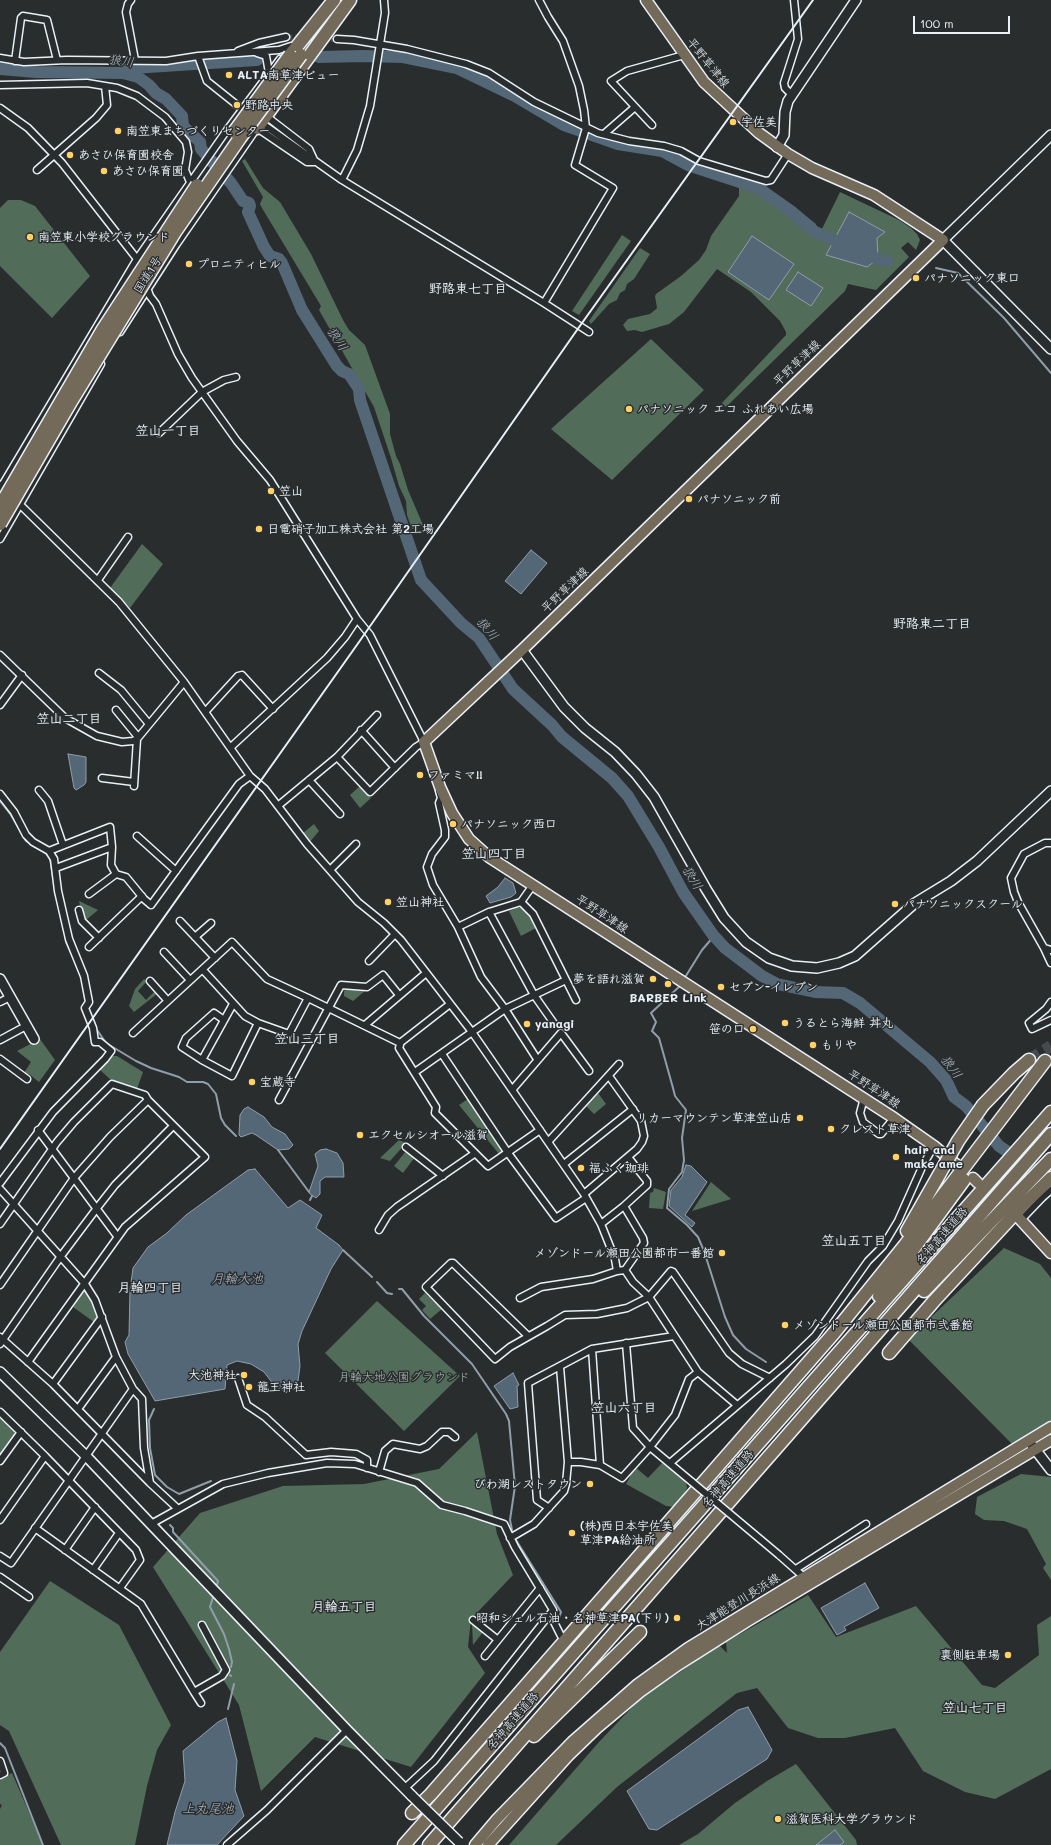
<!DOCTYPE html>
<html>
<head>
<meta charset="utf-8">
<style>
	body { margin:0 }
	#map { position:relative; width:1051px; height:1845px; overflow:hidden; background:#2a2d2e; font-family:Mali,sans-serif }
	canvas { display:block }
	.scale { position:absolute; left:913px; top:16px; width:97px; height:18px; box-sizing:border-box; border:2px solid #e8f1f8; border-top:0; padding-left:5px; font-size:12px; line-height:14px; white-space:nowrap; color:#e8f1f8; -webkit-text-stroke:3px #2a2d2e; paint-order:stroke }
</style>
</head>
<body>
<div id="map">
<canvas width="1051" height="1845"></canvas>
<div class="scale">100 m</div>
</div>
<script>
const c = document.querySelector('canvas').getContext('2d');
c.lineJoin = 'round';
function fillPath(path, color) { c.fillStyle = color; c.fill(path, 'evenodd'); }
const poly = rows => new Path2D(rows.map(r => 'M' + r).join(''));
function strokePath(path, color, width, dash) { c.strokeStyle = color; c.lineWidth = width; c.lineCap = dash ? 'butt' : 'round'; c.setLineDash(dash || []); c.stroke(path); }
function label(font, color, halo, rows, align = 'center') {
  c.font = font + ' Mali,"Klee One",sans-serif'; c.lineWidth = 3; c.setLineDash([]); c.textBaseline = 'middle'; c.strokeStyle = halo; c.fillStyle = color; for (const [text, x, y, turn = 0] of rows) {
    c.save(); c.translate(x, y); c.rotate((+turn || 0) * Math.PI / 180); c.textAlign = isNaN(turn) ? turn : align; if (halo) c.strokeText(text, 0, 0); c.fillText(text, 0, 0); c.restore();
  }
}
const green = poly([
	[245,159,263,188,280,202,311,254,343,320,349,330,365,345,390,414,390,434,396,456,400,464,408,490,423,525,412,529,407,515,406,501,399,486,391,458,374,407,319,310,321,306,262,208,260,204,263,197,242,161],
	[742,185,753,188,792,215,796,208,816,224,815,229,821,231,840,192,899,220,911,228,917,234,920,240,916,250,908,242,901,248,909,257,876,290,848,284,845,291,726,407,722,403,786,335,786,332,780,321,751,292,717,269,684,312,669,324,642,332,635,330,627,331,623,325,628,319,650,314,655,310,657,308,655,296,656,294,681,276,699,260,706,250,711,236,739,196,739,188],
	[849,212,884,232,877,238],
	[8,200,21,200,35,206,90,276,52,318,0,266,0,208],
	[622,235,631,241,579,315,572,311],
	[640,248,650,254,634,279,627,284,625,290,620,293,617,300,609,304,591,324,589,321],
	[651,339,704,390,612,480,551,429],
	[142,544,163,564,130,608,110,588],
	[360,786,371,798,360,808,350,795],
	[314,824,319,831,309,843,302,834],
	[79,901,98,910,86,920,83,919],
	[517,908,522,908,530,916,536,928,521,936,509,911],
	[144,979,147,981,138,991,146,1000,155,991,158,993,134,1012,129,1006,135,989],
	[347,989,364,989,366,990,353,1001,344,996,344,991],
	[40,1039,55,1060,39,1082,29,1074,26,1076,24,1073,31,1062,17,1051],
	[111,1056,117,1056,143,1072,137,1089,112,1081,99,1069],
	[598,1093,606,1104,594,1114,586,1106],
	[468,1099,502,1151,499,1154,459,1105],
	[399,1140,406,1143,390,1161,380,1158],
	[406,1151,415,1157,403,1173,394,1166],
	[711,1182,731,1199,692,1211],
	[654,1188,666,1192,663,1209,649,1208,650,1193,653,1192],
	[1004,1248,1040,1264,1051,1278,1051,1420,1012,1444,908,1339],
	[83,1291,86,1291,99,1317,94,1322,73,1307],
	[425,1293,442,1309,430,1319,422,1310,426,1306,419,1299],
	[377,1301,460,1376,404,1431,325,1353],
	[0,1417,14,1431,15,1435,0,1456],
	[477,1432,497,1534,513,1575,471,1619,468,1647,485,1673,411,1767,315,1737,261,1791,239,1705,153,1567,200,1513,283,1486,364,1484,439,1469],
	[664,1461,685,1480,685,1482,686,1483,687,1488,683,1496,675,1507,666,1506,626,1484,630,1477,629,1473,635,1467,648,1478],
	[1021,1474,1051,1477,1051,1580,1043,1568,1046,1564,1027,1529,1004,1521,984,1520,975,1514,977,1497],
	[50,1581,119,1625,171,1725,157,1750,147,1786,135,1845,61,1845,9,1731,0,1725,0,1652],
	[808,1595,836,1637,916,1606,982,1685,995,1688,1039,1655,1037,1625,1051,1616,1051,1769,995,1799,965,1792,923,1771,895,1728,845,1738,818,1738,788,1728,757,1688,737,1693,617,1787,556,1845,509,1845,599,1742,639,1700,719,1645,727,1653,726,1642],
	[472,1624,483,1632,473,1645],
	[796,1764,856,1840,857,1845,679,1845,698,1834,735,1803,767,1781],
	[12,1773,43,1845,0,1845,0,1809,2,1805,0,1804,0,1779]
]);
const water = poly([
	[849,212,885,232,877,238,878,259,867,267,826,255,849,212],
	[752,236,794,264,769,300,728,272,752,236],
	[798,272,823,288,811,306,786,290,798,272],
	[531,550,547,563,521,594,505,581,531,550],
	[68,754,86,757,86,782,84,785,76,790,74,788,68,754],
	[505,878,513,883,516,893,511,897,490,903,486,896,498,887,505,878],
	[248,1107,264,1117,272,1127,285,1134,293,1145,289,1149,278,1150,256,1135,252,1133,241,1137,239,1135,240,1115,244,1109,248,1107],
	[326,1149,337,1153,343,1163,344,1177,325,1177,320,1181,320,1194,316,1198,310,1194,309,1192,318,1166,315,1154,320,1150,326,1149],
	[686,1165,691,1166,707,1182,685,1215,695,1223,692,1227,669,1206,671,1190,682,1177,686,1165],
	[255,1169,288,1208,300,1200,322,1215,316,1228,339,1245,343,1250,331,1269,302,1331,298,1344,300,1366,298,1381,286,1393,274,1385,264,1372,251,1364,237,1361,227,1365,225,1389,155,1401,128,1354,125,1342,129,1335,130,1290,133,1268,148,1247,167,1233,186,1215,248,1170,255,1169],
	[513,1373,519,1385,517,1386,518,1407,510,1409,494,1386,513,1373],
	[865,1583,879,1608,844,1627,846,1630,837,1635,821,1608,865,1583],
	[748,1707,772,1750,767,1759,657,1830,649,1829,627,1791,738,1710,748,1707],
	[226,1718,237,1761,235,1790,244,1816,217,1845,167,1845,175,1812,185,1781,183,1751,218,1722,226,1718],
	[835,1830,844,1842,840,1845,816,1845,835,1830]
]);
const stream = poly([
	[936,268,958,273,1004,318,1051,373],
	[0,801,11,815,26,841,45,852,50,858,56,896],
	[65,933,66,942,73,957],
	[684,979,702,950,714,936],
	[681,985,651,1013,656,1022,652,1031,659,1038,673,1088,675,1096,686,1110,682,1138,684,1160,682,1172,669,1189,667,1208,687,1225,698,1237,704,1251,725,1317,733,1335,746,1349,766,1362],
	[83,987,85,998],
	[95,1027,106,1043,136,1061,151,1068,179,1077,187,1082,203,1082,208,1084,216,1094,221,1118,225,1125,236,1136],
	[278,1150,309,1192],
	[310,1200,312,1196],
	[343,1250,372,1277],
	[377,1282,387,1293,392,1294],
	[399,1289,402,1289,424,1316,472,1364,506,1414,509,1421,515,1486,510,1520,512,1530],
	[154,1409,149,1420,150,1448,155,1475,167,1487,179,1494,211,1481],
	[170,1525,173,1528,173,1532,218,1581,217,1585],
	[516,1540,561,1612,558,1621],
	[213,1597,210,1607,224,1634,229,1649,232,1662,231,1667],
	[230,1675,231,1676],
	[228,1709,234,1684],
	[0,1743,5,1748,43,1845]
]);
const river = poly([
	[319,57,362,56,403,57,457,68,515,96,564,125,618,144,662,151,688,165,758,188,792,212,815,232,878,259,887,261],
	[0,69,36,72,123,73,138,77,149,85,156,93,166,99,182,116,183,126,200,142,201,149,231,183,243,201,249,203,250,206,248,212,264,247,270,256,279,259,282,263,302,310,337,366,342,371,349,374,359,389,360,400,421,580,461,623,479,638,513,689,552,725,562,737,612,778,628,796,659,847,683,892,713,935,725,948,762,976,777,984,815,992,843,993,860,1003,930,1062,946,1080,954,1097,966,1106,999,1146,1047,1178],
	[123,73,132,68,257,60]
]);
const streetTunnel = poly([
	[286,37,337,39]
]);
const highwayTunnel = poly([
	[1029,1060,1051,1046]
]);
const street = poly([
	[131,0,128,4,126,12,135,60],
	[539,0,548,17,563,41,579,86,584,110,586,128,575,165,613,188,544,303],
	[337,39,354,40,407,49,466,64,489,73,534,102,598,133,629,141,664,146,681,151,699,161,766,181,771,180,788,154],
	[238,51,259,43,286,37],
	[257,53,266,56,269,73],
	[198,56,207,81,237,105],
	[0,58,24,62,67,60,166,61,198,56,279,50,291,46],
	[15,61,21,18,23,16,47,20,57,60],
	[0,85,87,83,117,88,137,96,165,117,186,142,188,152,185,170,190,182],
	[791,94,785,88,784,83,798,39,794,0],
	[0,108,28,128,62,163,137,259,141,270],
	[652,125,611,81,627,71,684,55],
	[267,127,342,180,544,303,589,332],
	[604,134,635,107],
	[37,170,96,118,107,105,105,86],
	[342,180,357,150,370,106,385,13,384,0],
	[145,282,150,296,156,304,178,354,192,378,237,441,270,480,357,619,370,635,424,742,416,747,370,792,337,757],
	[120,332,176,245,257,128,307,162,315,162,309,149,266,116],
	[159,433,202,392,224,380,236,377],
	[0,485,119,602,184,682,250,776,265,789,307,844,358,902,384,923,401,940,472,1032,584,1194,601,1224,615,1259,617,1271,625,1270,644,1243,643,1238,624,1206,647,1185,647,1181,628,1157],
	[0,489,137,259,227,130,280,59],
	[0,539,101,364],
	[98,580,128,537],
	[0,655,65,718,97,736,122,742,133,741,137,739,184,682],
	[99,673,121,690,149,724],
	[0,705,22,675],
	[116,710,138,737],
	[206,711,238,676,242,675,273,709],
	[361,730,395,768],
	[231,747,327,658,345,637,357,619],
	[102,778,134,782],
	[309,780,340,814],
	[134,786,137,739],
	[39,790,48,801,63,845],
	[439,791,441,798,439,803,445,830,445,837,432,854,427,867,433,885,458,927],
	[0,794,14,812,26,835,33,842,49,851,54,859,58,891,69,939,84,976,89,1002,85,1008,93,1028,95,1042,100,1042,111,1051,105,1059,53,1112,0,1183],
	[279,805,337,757,377,715],
	[137,836,176,871],
	[1051,843,1045,843,1024,854,1011,878,1014,892,1018,902,1044,948,1051,950],
	[49,851,110,827,112,847,111,865,116,874,126,877,144,899,151,905,239,784,250,776],
	[56,868,112,847],
	[330,870,356,844],
	[533,885,521,902,489,912,458,927,481,977,505,1009,537,1059],
	[89,894,116,874],
	[79,910,82,921,99,938],
	[489,912,534,995,553,1022],
	[180,921,215,958],
	[195,937,211,923],
	[89,947,142,896],
	[1044,948,1051,963],
	[164,952,190,980],
	[369,961,395,934],
	[203,970,245,1016,258,1023,289,1034,308,998,400,1043],
	[566,980,576,1000],
	[150,981,168,1001],
	[0,1002,10,997],
	[1051,1002,1046,1009,1029,1023,1032,1029,1051,1020],
	[450,1004,400,1043,400,1045,399,1048,436,1107,435,1113,488,1166,540,1130],
	[224,1020,214,1013,186,1038,182,1047,202,1060,233,1004],
	[365,1025,426,973],
	[133,1033,232,942,267,979,308,998],
	[0,1040,26,1026],
	[442,1054,508,1153,556,1218,586,1198],
	[0,1059,27,1079],
	[202,1060,232,1076,258,1023],
	[415,1072,505,1009,566,980,533,914,521,902],
	[512,1090,561,1033,589,1071],
	[864,1098,860,1113,863,1122,879,1134,881,1134,894,1118],
	[279,1100,341,985,367,987,383,975,399,995],
	[38,1130,117,1236],
	[548,1142,619,1064],
	[406,1147,443,1176],
	[564,1164,633,1109],
	[0,1189,85,1284,95,1300,116,1357,133,1389,142,1399,144,1448,150,1483],
	[584,1194,637,1149,642,1142,644,1136,641,1121,609,1076],
	[1021,1220,1043,1197,1051,1190],
	[0,1224,57,1142,74,1122,112,1084,145,1095,148,1100,205,1157,125,1227,28,1362],
	[601,1224,624,1206],
	[379,1230,388,1215,397,1207,474,1154],
	[625,1270,633,1282,649,1297,698,1372,737,1405],
	[0,1285,74,1178,110,1137,148,1100],
	[520,1298,541,1287,593,1279,617,1271],
	[528,1336,453,1263,451,1263,426,1287,495,1359,510,1347,547,1326,565,1315,597,1314,627,1308,649,1297,671,1271,673,1272,729,1353,742,1364,770,1378],
	[0,1337,53,1384,150,1483,177,1508],
	[626,1343,633,1428,650,1447,692,1482],
	[0,1344,61,1256,97,1208,115,1185,173,1126],
	[592,1349,600,1465],
	[560,1367,568,1462],
	[238,1378,247,1405,265,1417,306,1455,331,1452,356,1454,367,1460,367,1468],
	[53,1384,102,1317],
	[78,1409,116,1357],
	[0,1412,45,1456,136,1550,140,1560,120,1588],
	[0,1461,21,1432],
	[670,1463,786,1364,815,1336,868,1261,883,1246,898,1221,923,1165,934,1146],
	[379,1472,385,1451,393,1444,420,1449,427,1446,442,1432,449,1432,455,1437],
	[549,1508,537,1500,528,1383,592,1349,674,1336],
	[0,1520,45,1456],
	[151,1524,223,1484,268,1473,327,1463,355,1464,417,1483,442,1505,465,1511,504,1524,515,1547,553,1610,434,1761,405,1788],
	[35,1528,141,1604,194,1692,222,1676,226,1670,202,1625],
	[510,1538,534,1524,564,1491,566,1484,568,1462,581,1462,600,1465,622,1478,650,1447,675,1415,689,1379,698,1372],
	[65,1550,95,1507],
	[779,1555,806,1579],
	[0,1556,11,1563,133,1389],
	[796,1569,866,1524],
	[93,1570,119,1533],
	[0,1577,29,1597],
	[550,1614,561,1636],
	[473,1620,498,1640],
	[485,1656,540,1588],
	[194,1692,201,1703],
	[0,1761,4,1773,0,1775],
	[227,1845,267,1810,347,1730]
]);
const secondary = poly([
	[1051,135,943,240,1051,349],
	[777,147,784,135,785,112,788,101,856,0],
	[522,650,564,707,585,728,615,752,636,774,654,797,706,889,724,918,746,942,769,958,792,966,817,968,839,963,855,956,915,903,951,881,977,861,1051,791],
	[0,979,34,1039],
	[0,1372,86,1456,347,1730,412,1796],
	[1031,1444,1051,1470]
]);
const primary = poly([
	[646,0,704,82,759,133,788,154,812,168,874,195,943,240,522,650,424,742,440,787,452,813,469,839,489,857,894,1118,934,1146,958,1166],
	[973,1178,978,1183],
	[1018,1217,1051,1253],
	[475,1845,497,1819,572,1742,638,1684,688,1648,1051,1427],
	[488,1845,569,1755,597,1728,640,1692,678,1665,746,1622,1051,1440]
]);
const highway = poly([
	[290,55,334,0],
	[257,128,350,0],
	[983,1105,1014,1073,1029,1060],
	[907,1231,944,1166],
	[924,1291,1051,1159],
	[879,1296,964,1180],
	[889,1353,934,1301,1022,1206,1051,1178],
	[534,1736,640,1632],
	[412,1813,431,1794,834,1333,905,1245,1045,1061],
	[404,1845,1051,1112],
	[429,1845,1051,1134]
]);
const rail = poly([
	[0,1149,359,642,577,330,813,0]
]);
const streetBridge = poly([
	[692,1482,779,1555]
]);
const secondaryBridge = poly([
	[412,1796,459,1842]
]);
const highwayBridge = poly([
	[234,132,290,55],
	[0,506,103,329,197,185],
	[0,524,72,400,175,232,240,138,301,55],
	[944,1166,958,1141,983,1105]
]);
const markers = [
	[229,75,4,"#ffd166"],
	[237,105,4,"#ffd166"],
	[733,122,4,"#ffd166"],
	[118,131,4,"#ffd166"],
	[70,155,4,"#ffd166"],
	[104,171,4,"#ffd166"],
	[30,237,4,"#ffd166"],
	[189,264,4,"#ffd166"],
	[916,278,4,"#ffd166"],
	[629,409,4,"#ffd166"],
	[271,491,4,"#ffd166"],
	[689,499,4,"#ffd166"],
	[259,529,4,"#ffd166"],
	[420,775,4,"#ffd166"],
	[453,824,4,"#ffd166"],
	[388,902,4,"#ffd166"],
	[895,904,4,"#ffd166"],
	[653,979,4,"#ffd166"],
	[668,984,4,"#ffd166"],
	[721,987,4,"#ffd166"],
	[785,1023,4,"#ffd166"],
	[527,1024,4,"#ffd166"],
	[753,1029,4,"#ffd166"],
	[813,1045,4,"#ffd166"],
	[252,1082,4,"#ffd166"],
	[800,1118,4,"#ffd166"],
	[831,1129,4,"#ffd166"],
	[360,1135,4,"#ffd166"],
	[896,1157,4,"#ffd166"],
	[581,1168,4,"#ffd166"],
	[722,1253,4,"#ffd166"],
	[785,1325,4,"#ffd166"],
	[244,1375,4,"#ffd166"],
	[249,1387,4,"#ffd166"],
	[590,1484,4,"#ffd166"],
	[572,1533,4,"#ffd166"],
	[677,1618,4,"#ffd166"],
	[1008,1655,4,"#ffd166"],
	[778,1819,4,"#ffd166"]
];
const streetNames = [
	["平野草津線",708,63,51],
	["国道1号",148,275,-58],
	["平野草津線",797,363,-44],
	["平野草津線",565,590,-44],
	["平野草津線",602,914,33],
	["平野草津線",874,1089,33],
	["名神高速道路",942,1236,-49],
	["名神高速道路",728,1479,-49],
	["大津能登川長浜線",738,1602,-32],
	["名神高速道路",513,1721,-49]
];
const poiNames = [
	["ALTA南草津ビュー",237,75],
	["野路中央",245,105],
	["宇佐美",741,122],
	["南笠東まちづくりセンター",126,131],
	["あさひ保育園校舎",78,155],
	["あさひ保育園",112,171],
	["南笠東小学校グラウンド",38,237],
	["プロニティヒル",197,264],
	["パナソニック東口",924,278],
	["パナソニック エコ ふれあい広場",637,409],
	["笠山",279,491],
	["パナソニック前",697,499],
	["日電硝子加工株式会社 第2工場",267,529],
	["ファミマ!!",428,775],
	["パナソニック西口",461,824],
	["笠山神社",396,902],
	["パナソニックスクール",903,904],
	["夢を語れ滋賀",645,979,"right"],
	["セブン-イレブン",729,987],
	["BARBER Link",668,998,"center"],
	["うるとら海鮮 丼丸",793,1023],
	["yanagi",535,1024],
	["笹の口",745,1029,"right"],
	["もりや",821,1045],
	["宝蔵寺",260,1082],
	["リカーマウンテン草津笠山店",792,1118,"right"],
	["クレスト草津",839,1129],
	["エクセルシオール滋賀",368,1135],
	["hair and",904,1150],
	["make ame",904,1164],
	["福ふく珈琲",589,1168],
	["メゾンドール瀬田公園都市一番館",714,1253,"right"],
	["メゾンドール瀬田公園都市弐番館",793,1325],
	["大池神社",236,1375,"right"],
	["龍王神社",257,1387],
	["びわ湖レストタウン",582,1484,"right"],
	["(株)西日本宇佐美",580,1526],
	["草津PA給油所",580,1540],
	["昭和シェル石油・名神草津PA(下り)",669,1618,"right"],
	["裏側駐車場",1000,1655,"right"],
	["滋賀医科大学グラウンド",786,1819]
];
const parkNames = [
	["月輪大地公園グラウンド",404,1377]
];
const waterNames = [
	["狼川",121,61,8],
	["狼川",337,339,57],
	["狼川",487,629,50],
	["狼川",692,878,58],
	["狼川",951,1067,53],
	["月輪大池",237,1279],
	["上丸尾池",208,1809]
];
const neighbourhoodNames = [
	["野路東七丁目",468,289],
	["笠山一丁目",168,431],
	["野路東二丁目",932,624],
	["笠山二丁目",69,719],
	["笠山四丁目",494,854],
	["笠山三丁目",307,1039],
	["笠山五丁目",854,1241],
	["月輪四丁目",150,1288],
	["笠山六丁目",624,1408],
	["月輪五丁目",344,1607],
	["笠山七丁目",975,1708]
];
fillPath(green, '#526c5a');
fillPath(water, '#536776');
strokePath(water, '#8f9eaa', 1);
strokePath(stream, '#8f9eaa', 2);
strokePath(river, '#536776', 12);
strokePath(streetTunnel, '#464a4c', 6, [6, 3]);
strokePath(highwayTunnel, '#464a4c', 12, [12, 6]);
strokePath(street, '#e8f1f8', 9);
strokePath(secondary, '#e8f1f8', 12);
strokePath(primary, '#e8f1f8', 13);
strokePath(highway, '#e8f1f8', 15);
strokePath(street, '#2a2d2e', 6);
strokePath(secondary, '#2a2d2e', 9);
strokePath(primary, '#746a5a', 10);
strokePath(highway, '#746a5a', 12);
strokePath(rail, '#e8f1f8', 2);
strokePath(streetBridge, '#e8f1f8', 9, []);
strokePath(secondaryBridge, '#e8f1f8', 12, []);
strokePath(highwayBridge, '#e8f1f8', 15, []);
strokePath(streetBridge, '#2a2d2e', 6);
strokePath(secondaryBridge, '#2a2d2e', 9);
strokePath(highwayBridge, '#746a5a', 12);
for (const [x, y, r, color] of markers) { const dot = new Path2D(); dot.arc(x, y, r, 0, 2 * Math.PI); c.fillStyle = color; c.fill(dot); strokePath(dot, '#2a2d2e', 1.5); }
label('12px', '#e8f1f8', '#2a2d2e', streetNames);
label('bold 12px', '#e8f1f8', '#2a2d2e', poiNames, 'left');
label('12px', '#acbcb9', '#2a2d2e', parkNames);
label('italic 13px', '#acbac4', '#2a2d2e', waterNames);
label('bold 13px', '#e8f1f8', '#2a2d2e', neighbourhoodNames);
</script>
</body>
</html>
